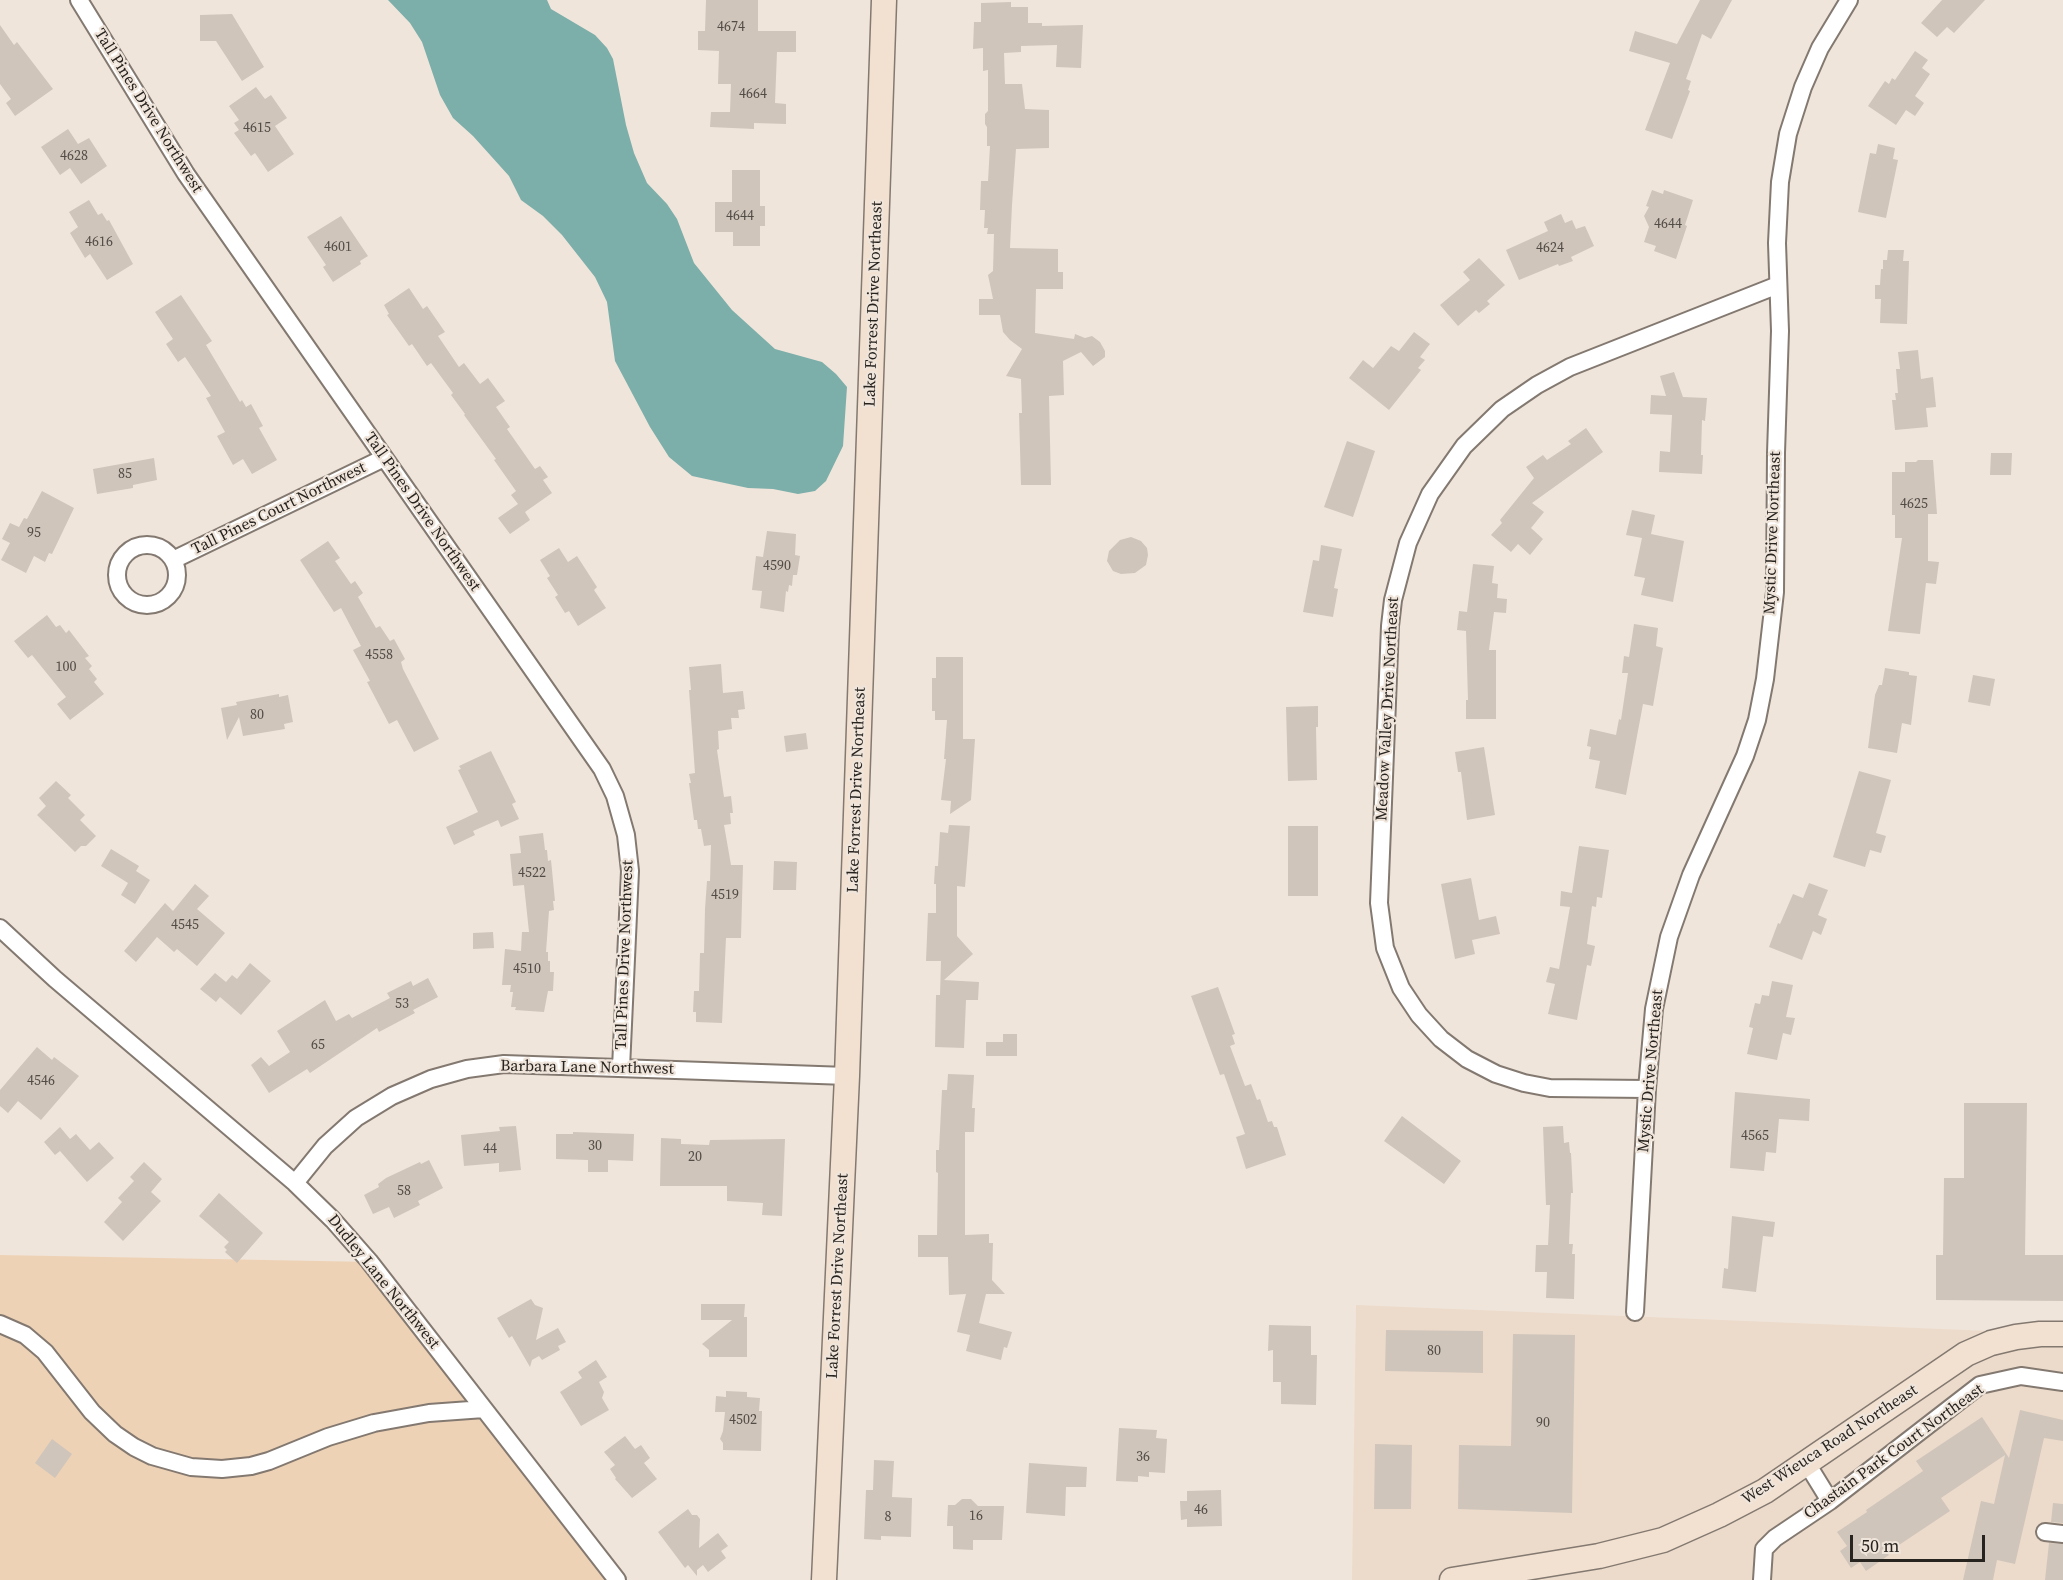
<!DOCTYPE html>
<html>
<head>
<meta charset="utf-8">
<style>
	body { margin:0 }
	#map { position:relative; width:2063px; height:1580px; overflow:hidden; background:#f0e5db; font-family:"Source Serif 4",serif }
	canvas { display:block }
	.scale { position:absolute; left:1850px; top:1535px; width:135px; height:27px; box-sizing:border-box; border:3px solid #27231f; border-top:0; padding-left:8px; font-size:18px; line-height:21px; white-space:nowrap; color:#27231f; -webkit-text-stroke:4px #f0e5db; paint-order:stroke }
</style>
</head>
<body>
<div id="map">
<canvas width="2063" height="1580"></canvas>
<div class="scale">50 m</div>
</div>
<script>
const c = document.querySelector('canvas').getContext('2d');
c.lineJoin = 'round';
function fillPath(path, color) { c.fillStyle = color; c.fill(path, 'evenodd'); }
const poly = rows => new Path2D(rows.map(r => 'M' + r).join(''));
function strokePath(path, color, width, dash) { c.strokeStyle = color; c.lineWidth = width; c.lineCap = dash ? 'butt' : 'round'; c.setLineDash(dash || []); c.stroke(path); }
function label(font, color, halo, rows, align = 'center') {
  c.font = font + ' "Source Serif 4",serif'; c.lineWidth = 4.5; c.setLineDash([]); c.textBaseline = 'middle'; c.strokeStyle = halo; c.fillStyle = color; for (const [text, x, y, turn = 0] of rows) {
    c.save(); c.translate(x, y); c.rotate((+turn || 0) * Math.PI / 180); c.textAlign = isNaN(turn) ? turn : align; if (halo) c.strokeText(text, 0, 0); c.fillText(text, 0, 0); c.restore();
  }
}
const built = poly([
	[1356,1305,2063,1334,2063,1580,1352,1580]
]);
const green = poly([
	[0,1255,372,1262,610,1580,0,1580]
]);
const water = poly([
	[388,0,547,0,551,9,595,35,607,48,613,59,626,125,634,153,647,183,667,204,677,219,694,263,732,310,775,349,822,362,836,374,847,387,843,446,826,481,815,491,798,494,773,489,748,488,692,476,669,457,650,427,615,361,607,302,595,277,562,235,543,216,521,200,509,176,473,136,453,118,440,95,422,42,410,23]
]);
const building = poly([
	[706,0,758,0,758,31,796,31,796,52,777,52,775,103,786,104,786,124,754,123,754,129,710,127,711,112,730,112,731,84,718,84,719,51,698,50,698,31,705,31],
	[1700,0,1732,0,1711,39,1702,34,1686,79,1691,81,1688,90,1690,91,1672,139,1645,130,1670,63,1629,51,1635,31,1677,44],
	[1942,0,1985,0,1954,33,1947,27,1937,37,1921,23],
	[1011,2,1011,7,1028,7,1028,23,1042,23,1042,26,1083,25,1081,68,1056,67,1057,45,1021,46,1021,52,1004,53,1005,84,1022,84,1025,109,1049,110,1049,148,1016,149,1012,205,1010,248,1058,249,1058,272,1063,272,1063,289,1036,289,1035,333,1074,339,1075,334,1085,338,1092,336,1100,342,1105,351,1105,357,1093,366,1081,352,1063,361,1064,395,1049,396,1051,485,1021,485,1019,413,1022,413,1021,379,1006,376,1022,349,1010,340,1003,332,1000,315,979,315,979,299,993,299,988,275,993,271,994,234,987,234,988,228,984,228,985,210,980,210,981,181,988,181,990,146,987,146,987,127,985,124,985,114,988,111,988,70,983,71,983,48,973,49,974,22,981,22,981,3],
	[232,14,264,67,242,81,216,41,200,41,200,15],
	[0,25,14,45,17,42,53,89,15,116,6,103,11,99,0,84],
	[1915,51,1928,60,1922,68,1930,74,1915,96,1924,103,1915,116,1906,110,1896,125,1868,106,1885,81,1889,84,1892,78,1895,80],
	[256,87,265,99,271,95,287,118,275,126,294,154,268,172,255,153,251,156,234,133,239,130,234,123,239,120,229,106],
	[68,129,78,144,89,138,107,166,81,184,70,168,60,175,41,147],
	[1878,144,1895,148,1893,159,1898,160,1886,218,1858,212,1870,153,1876,154],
	[732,170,760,170,760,206,765,206,765,226,760,226,760,246,733,246,733,232,715,232,715,202,732,202],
	[1652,190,1663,194,1664,190,1693,200,1685,225,1687,226,1676,259,1654,251,1656,246,1644,242,1649,227,1644,216,1649,207,1646,206],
	[89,200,98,215,102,213,107,221,109,220,133,264,107,280,90,254,85,258,70,233,78,227,69,212],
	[1561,214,1565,223,1572,220,1576,229,1585,226,1594,246,1571,257,1573,261,1559,266,1558,264,1519,280,1506,250,1548,231,1544,222],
	[341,216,368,256,360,261,361,264,333,282,323,267,326,265,307,237],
	[1888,250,1904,250,1903,261,1909,261,1907,324,1880,323,1881,299,1875,299,1875,285,1880,285,1881,269,1883,269,1883,260,1887,260],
	[1479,258,1505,285,1487,301,1490,304,1479,313,1476,310,1458,326,1440,305,1470,280,1463,272],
	[409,288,423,309,427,306,445,332,438,336,459,367,464,363,480,384,488,378,505,401,496,407,510,427,507,429,535,469,540,466,548,477,543,480,552,493,525,512,530,520,510,534,498,518,518,504,511,495,516,491,494,460,496,459,464,415,465,414,451,395,453,393,431,363,427,366,412,344,409,346,387,315,389,314,384,305],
	[181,295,212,341,206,345,240,402,242,400,246,407,251,404,263,426,259,428,277,460,252,474,243,459,233,465,217,436,225,432,206,398,211,396,185,357,178,362,166,344,173,339,155,312],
	[1414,332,1430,344,1420,357,1425,360,1418,368,1421,370,1389,410,1349,378,1363,360,1373,368,1391,346,1399,351],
	[1918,350,1921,379,1933,377,1936,407,1926,408,1928,427,1895,430,1892,400,1896,400,1895,393,1898,393,1896,369,1900,369,1898,352],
	[1674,372,1683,397,1707,398,1705,421,1702,420,1701,455,1703,455,1702,474,1659,472,1660,451,1670,452,1672,415,1650,414,1651,395,1666,396,1660,376],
	[1586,428,1603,452,1532,503,1544,512,1531,528,1543,539,1530,555,1518,544,1511,552,1491,535,1502,523,1500,520,1534,478,1526,467,1543,455,1547,460,1571,444,1568,441],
	[1347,441,1375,451,1353,517,1324,507],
	[1991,453,2012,453,2011,475,1990,475],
	[154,458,157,480,133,485,133,488,97,494,93,469],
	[1918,460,1933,460,1937,514,1928,514,1928,561,1939,562,1936,584,1926,583,1920,634,1888,631,1902,538,1895,538,1895,515,1892,515,1892,472,1905,472,1905,462,1916,462],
	[42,491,74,508,52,554,49,553,45,562,34,556,26,573,1,560,10,543,2,539,10,523,19,527,24,518,27,519],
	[1632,510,1655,515,1651,534,1684,541,1673,602,1641,595,1645,578,1634,576,1642,538,1626,535],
	[767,531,796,534,795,555,800,556,797,575,793,575,792,586,789,585,788,592,786,591,784,612,760,608,762,591,752,590,756,556,763,557],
	[1131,537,1141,541,1147,548,1148,555,1146,565,1135,573,1121,574,1113,571,1107,561,1109,551,1120,540],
	[328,541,340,558,335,561,351,584,355,581,363,593,358,597,376,628,380,626,390,641,394,639,405,659,401,662,403,669,439,739,414,752,397,720,389,724,367,682,370,681,353,650,361,646,341,608,334,612,300,560],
	[1321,545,1342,549,1334,588,1338,589,1333,617,1303,612,1313,560,1319,561],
	[559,548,568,562,577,556,597,587,594,590,606,608,578,626,569,611,565,613,555,597,558,595,547,578,550,576,540,560],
	[1473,564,1494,566,1492,583,1498,584,1497,598,1507,599,1506,613,1494,612,1489,650,1496,650,1496,719,1466,719,1466,700,1468,700,1466,631,1457,630,1459,611,1467,612],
	[47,615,56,627,60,625,66,633,69,630,89,656,85,658,92,666,89,669,97,679,94,682,104,694,70,720,57,704,66,697,32,655,28,658,14,641],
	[1634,624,1658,628,1656,646,1663,648,1653,706,1643,704,1626,795,1595,788,1600,761,1589,759,1591,747,1587,746,1590,729,1616,735,1619,719,1621,720,1628,673,1622,673,1624,656,1629,657],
	[936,657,963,657,963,739,975,739,971,800,950,814,951,801,941,800,946,759,944,759,947,720,935,720,935,711,932,711,932,678,936,678],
	[721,664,723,693,743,691,745,709,738,710,739,718,731,718,732,729,718,731,719,749,717,750,724,797,731,796,733,813,730,813,731,824,724,825,731,865,743,865,741,938,726,938,722,1023,696,1022,696,1012,693,1012,694,991,699,991,700,953,704,953,705,909,707,881,710,881,711,845,704,846,701,829,698,829,697,820,694,820,689,783,691,783,689,774,695,773,689,690,691,690,689,667],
	[1885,668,1909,672,1909,675,1917,676,1911,725,1902,723,1897,753,1868,748,1875,695,1879,685,1882,685],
	[1973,675,1995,679,1990,706,1968,702],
	[279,694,279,697,288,695,293,722,284,724,285,729,243,736,239,717,227,740,221,708,237,705,236,702],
	[1318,706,1318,727,1316,727,1317,780,1288,781,1286,707],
	[806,733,808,749,786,752,784,736],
	[1484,747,1495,815,1467,820,1461,772,1458,772,1455,752],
	[491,751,516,802,512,804,519,819,501,827,498,820,473,831,475,835,454,845,446,827,478,812,458,770,461,769,459,766],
	[1859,771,1891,780,1876,833,1886,836,1881,853,1870,850,1865,867,1833,857],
	[56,781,71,795,68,798,85,815,80,820,96,836,86,846,81,846,75,852,37,815,46,806,39,798],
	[949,825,970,826,965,887,957,886,957,936,973,954,944,980,979,982,978,1000,966,1000,964,1048,935,1047,936,995,940,995,941,961,926,961,928,913,936,913,936,884,934,884,935,866,938,866,940,832,948,833],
	[1288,826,1318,826,1318,896,1288,896],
	[543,833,545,850,547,850,548,861,551,860,555,901,553,901,554,910,549,911,546,952,548,952,548,961,550,961,550,972,554,972,553,991,548,991,544,1012,515,1010,516,1007,511,1007,513,992,510,992,511,985,502,985,505,949,521,951,522,932,529,932,524,885,513,886,510,854,521,853,519,836],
	[1579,846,1609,850,1602,898,1597,897,1596,907,1592,906,1587,944,1595,946,1591,966,1587,965,1577,1020,1548,1014,1555,984,1546,982,1550,967,1559,969,1570,907,1560,906,1561,891,1572,893],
	[111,849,139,866,136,871,150,880,135,904,121,895,128,883,101,866],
	[774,861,797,862,796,890,773,890],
	[1471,878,1479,920,1496,916,1500,934,1472,940,1475,954,1455,959,1441,884],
	[1809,883,1828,890,1818,915,1827,919,1821,935,1813,931,1802,960,1769,947,1778,923,1780,924,1793,894,1803,898],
	[195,884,209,896,197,909,225,933,197,966,177,949,174,952,157,937,136,962,124,951,165,903,173,911],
	[493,932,494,948,473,949,473,933],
	[250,963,271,981,241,1015,220,997,216,1002,200,989,215,973,226,982,232,975,237,979],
	[428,978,438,997,413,1010,415,1013,379,1032,377,1028,310,1073,307,1069,269,1093,251,1065,261,1057,269,1066,290,1052,277,1031,325,1000,336,1021,349,1014,352,1018,390,998,387,993,411,981,413,986],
	[1772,981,1793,985,1786,1017,1795,1018,1791,1035,1783,1033,1777,1060,1747,1054,1753,1028,1749,1027,1755,1003,1760,1004,1762,995,1769,996],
	[1218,987,1235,1034,1232,1035,1235,1044,1230,1046,1245,1086,1251,1084,1257,1100,1260,1099,1268,1122,1272,1121,1274,1127,1277,1127,1286,1155,1246,1169,1236,1137,1245,1134,1224,1074,1220,1075,1191,996],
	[1003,1034,1017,1034,1017,1056,986,1056,986,1042,1003,1042],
	[37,1047,52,1060,54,1057,79,1076,41,1120,18,1101,8,1113,0,1106,0,1090],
	[948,1074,974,1075,972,1108,975,1108,974,1132,965,1132,965,1235,989,1234,989,1243,993,1243,992,1280,1005,1294,986,1294,979,1323,1012,1332,1007,1348,1004,1347,1001,1360,966,1351,970,1335,957,1332,966,1294,949,1295,948,1257,918,1257,918,1235,937,1235,938,1173,936,1172,936,1150,939,1150,942,1090,947,1090],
	[1735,1092,1810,1099,1809,1121,1779,1119,1776,1153,1766,1152,1764,1171,1730,1168],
	[1964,1103,2027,1103,2025,1255,2063,1255,2063,1301,1936,1300,1936,1255,1943,1255,1944,1178,1964,1178],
	[1402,1116,1461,1161,1444,1184,1384,1141],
	[516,1126,521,1170,499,1172,499,1163,464,1166,461,1135,500,1131,499,1127],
	[1563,1126,1564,1143,1569,1142,1570,1153,1571,1153,1573,1193,1571,1193,1569,1244,1573,1244,1572,1254,1575,1254,1574,1299,1546,1298,1547,1272,1535,1272,1536,1245,1548,1245,1550,1205,1546,1205,1543,1127],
	[60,1127,70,1139,76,1134,90,1150,99,1142,114,1158,87,1182,60,1151,55,1155,44,1142],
	[573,1132,634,1134,633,1161,608,1160,608,1172,588,1172,588,1160,556,1159,556,1134,573,1134],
	[661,1138,681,1139,681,1144,709,1145,710,1140,785,1139,782,1216,762,1215,763,1203,727,1201,727,1186,660,1186],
	[429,1160,443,1188,418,1201,420,1205,394,1218,389,1207,373,1214,364,1195,379,1187,378,1184,386,1178,420,1162,421,1164],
	[144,1162,162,1179,151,1192,161,1201,123,1241,104,1222,122,1202,118,1198,134,1181,130,1177],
	[219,1193,263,1233,237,1263,225,1252,227,1250,224,1247,229,1242,199,1216],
	[1732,1216,1775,1222,1773,1237,1763,1236,1756,1292,1722,1288,1724,1268,1728,1269],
	[531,1299,535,1305,543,1308,536,1340,558,1328,566,1342,558,1346,560,1350,542,1360,539,1356,532,1360,530,1367,512,1336,509,1338,497,1318],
	[701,1304,745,1304,744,1317,747,1317,747,1357,709,1357,709,1350,702,1344,732,1320,701,1320],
	[1269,1325,1311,1326,1311,1355,1317,1355,1316,1405,1281,1404,1281,1382,1273,1382,1273,1350,1268,1351],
	[1386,1330,1483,1331,1483,1373,1385,1371],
	[1513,1334,1575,1335,1572,1513,1458,1509,1459,1445,1511,1446],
	[596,1360,607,1377,599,1382,604,1392,602,1398,609,1410,581,1426,560,1392,582,1378,578,1372],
	[726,1391,747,1392,747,1397,760,1398,759,1411,762,1411,761,1451,723,1450,723,1443,720,1439,723,1431,725,1412,715,1412,716,1396,726,1397],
	[2020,1410,2063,1420,2063,1441,2044,1438,2015,1564,1997,1560,1993,1580,1963,1580,1981,1501,1994,1504,2005,1455,1941,1498,1950,1511,1887,1553,1889,1555,1866,1571,1860,1562,1851,1568,1840,1551,1847,1546,1837,1532,1867,1512,1866,1510,1923,1471,1916,1461,1982,1417,2009,1458],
	[1119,1428,1157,1430,1156,1438,1167,1439,1165,1473,1149,1472,1149,1477,1138,1476,1138,1482,1116,1481],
	[625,1436,635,1449,641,1445,650,1458,644,1463,657,1479,632,1498,615,1479,616,1478,610,1469,615,1465,604,1452],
	[52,1439,72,1454,55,1478,35,1463],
	[1375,1444,1412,1445,1411,1509,1374,1509],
	[874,1460,894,1461,892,1497,912,1498,911,1537,881,1536,881,1540,864,1539,866,1490,873,1490],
	[1029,1463,1087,1467,1086,1487,1066,1487,1065,1516,1026,1513],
	[1221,1490,1222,1526,1187,1527,1187,1519,1181,1520,1180,1501,1187,1501,1187,1491],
	[962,1499,971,1499,978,1506,1004,1506,1002,1540,973,1540,973,1550,953,1549,953,1526,947,1526,948,1505,955,1505],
	[2053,1503,2063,1504,2063,1523,2051,1522],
	[688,1509,692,1515,697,1515,700,1519,699,1548,718,1533,728,1546,721,1551,726,1558,708,1572,703,1565,697,1570,697,1576,688,1565,685,1568,658,1532],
	[2049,1543,2063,1544,2063,1580,2045,1580]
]);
const street = poly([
	[79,0,186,174,602,769,615,796,626,835,630,871,621,1068],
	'117 575a30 30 0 1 1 60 0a30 30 0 1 1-60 0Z',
	[173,560,384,458],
	[0,928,55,979,295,1183,333,1220,369,1261,617,1580],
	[1647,1089,1550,1088,1524,1083,1496,1074,1467,1059,1441,1039,1419,1015,1401,988,1385,948,1379,903,1390,626,1393,600,1408,543,1430,494,1464,446,1502,409,1537,385,1570,367,1778,285],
	[295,1183,325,1146,356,1118,392,1096,431,1079,467,1069,504,1064,847,1076],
	[1635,1312,1647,1089,1654,1009,1669,937,1691,875,1745,756,1757,720,1765,679,1775,592,1776,453,1780,331,1777,243,1780,182,1788,134,1803,87,1820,48,1849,0],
	[0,1324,25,1335,45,1352,92,1412,115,1434,134,1447,152,1456,191,1467,222,1469,251,1466,269,1461,328,1437,374,1423,429,1413,484,1409],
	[1806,1462,1830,1501],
	[2045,1532,2063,1534],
	[1762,1580,1764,1549,1775,1538,1830,1501,1980,1385,2021,1376,2063,1382]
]);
const secondary = poly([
	[824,1580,847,1076,884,0],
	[1452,1580,1599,1556,1663,1540,1719,1515,1765,1491,1966,1354,1991,1343,2016,1337,2040,1334,2063,1334]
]);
const numberNames = [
	["4674",731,27],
	["4664",753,94],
	["4615",257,128],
	["4628",74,156],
	["4644",740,216],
	["4644",1668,224],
	["4616",99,242],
	["4601",338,247],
	["4624",1550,248],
	["85",125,474],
	["4625",1914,504],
	["95",34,533],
	["4590",777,566],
	["4558",379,655],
	["100",66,667],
	["80",257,715],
	["4522",532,873],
	["4519",725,895],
	["4545",185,925],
	["4510",527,969],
	["53",402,1004],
	["65",318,1045],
	["4546",41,1081],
	["4565",1755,1136],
	["30",595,1146],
	["44",490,1149],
	["20",695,1157],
	["58",404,1191],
	["80",1434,1351],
	["4502",743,1420],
	["90",1543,1423],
	["36",1143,1457],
	["46",1201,1510],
	["16",976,1516],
	["8",888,1517]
];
const streetNames = [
	["Tall Pines Drive Northwest",148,111,58],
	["Lake Forrest Drive Northeast",874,304,-88],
	["Tall Pines Court Northwest",279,509,-26],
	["Tall Pines Drive Northwest",422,512,55],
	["Mystic Drive Northeast",1773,533,-88],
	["Meadow Valley Drive Northeast",1388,709,-87],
	["Lake Forrest Drive Northeast",857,790,-88],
	["Tall Pines Drive Northwest",625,955,-88],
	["Barbara Lane Northwest",587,1068,1],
	["Mystic Drive Northeast",1651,1071,-85],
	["Lake Forrest Drive Northeast",838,1276,-87],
	["Dudley Lane Northwest",383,1282,51],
	["West Wieuca Road Northeast",1830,1445,-33],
	["Chastain Park Court Northeast",1894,1452,-36]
];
fillPath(built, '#ecdbcb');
fillPath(green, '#eed2b6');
fillPath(water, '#7caeaa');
fillPath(building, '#d0c5bb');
strokePath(street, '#837970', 20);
strokePath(secondary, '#837970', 27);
strokePath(street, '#fff', 16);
strokePath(secondary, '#f2e1d0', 24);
label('14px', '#514c46', null, numberNames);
label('16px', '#27231f', '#f0e5db', streetNames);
</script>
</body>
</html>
